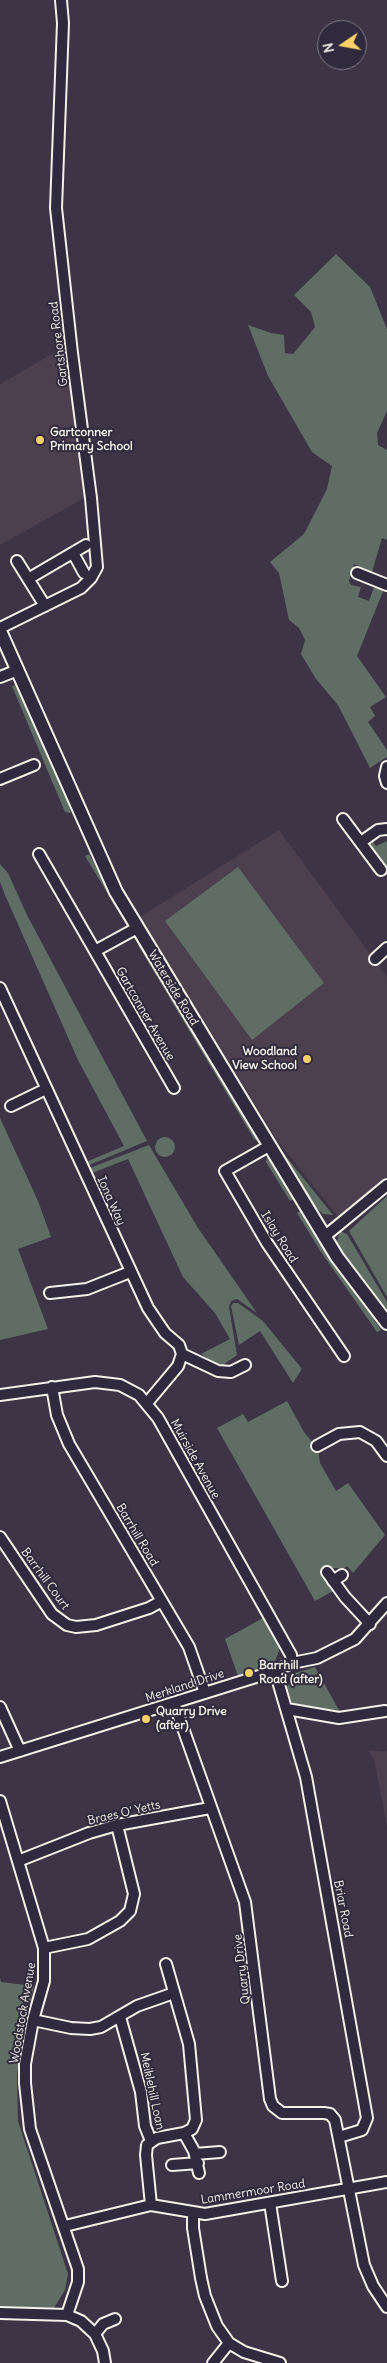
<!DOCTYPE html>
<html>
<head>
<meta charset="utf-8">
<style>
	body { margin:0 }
	#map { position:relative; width:387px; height:2363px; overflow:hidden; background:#3d3445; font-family:Delius,sans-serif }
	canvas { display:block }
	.north { position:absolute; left:317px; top:20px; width:50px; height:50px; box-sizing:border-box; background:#2f2a3d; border:1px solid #7e7a81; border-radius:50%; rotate:258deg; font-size:14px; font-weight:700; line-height:20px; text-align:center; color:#f4f1e8 }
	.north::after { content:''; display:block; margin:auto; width:18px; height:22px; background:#ffd166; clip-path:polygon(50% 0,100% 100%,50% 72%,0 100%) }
</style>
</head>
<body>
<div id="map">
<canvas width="387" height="2363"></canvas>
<div class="north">N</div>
</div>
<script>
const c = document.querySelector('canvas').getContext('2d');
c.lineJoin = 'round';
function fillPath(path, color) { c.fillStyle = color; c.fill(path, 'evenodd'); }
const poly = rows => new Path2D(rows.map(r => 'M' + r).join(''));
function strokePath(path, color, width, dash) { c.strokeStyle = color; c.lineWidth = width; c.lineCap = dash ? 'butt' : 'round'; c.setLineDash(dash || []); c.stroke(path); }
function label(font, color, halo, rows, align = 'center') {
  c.font = font + ' Delius,sans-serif'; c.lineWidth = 4; c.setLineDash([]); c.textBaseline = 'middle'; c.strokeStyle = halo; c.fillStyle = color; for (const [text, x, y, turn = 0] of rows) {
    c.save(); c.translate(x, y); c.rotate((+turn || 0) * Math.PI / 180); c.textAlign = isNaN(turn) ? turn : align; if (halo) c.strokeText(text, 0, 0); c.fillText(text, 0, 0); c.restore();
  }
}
const built = poly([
	[68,345,88,496,0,545,0,384],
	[279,830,387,977,387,1176,338,1217,277,1140,140,917],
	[368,1750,386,1752,387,1750,387,1826,374,1760]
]);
const green = poly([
	[336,254,370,287,387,329,387,411,377,433,378,445,387,450,387,540,382,538,372,572,354,564,349,581,351,585,361,587,358,597,369,601,375,584,384,589,357,656,386,697,370,707,375,716,368,722,387,750,387,757,370,768,338,705,316,679,301,654,305,640,299,628,289,620,279,573,270,562,304,534,327,489,332,466,312,452,268,376,248,325,271,333,284,335,285,353,293,354,315,327,311,312,294,295],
	[18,684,68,800,71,813,65,812,12,686],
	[372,841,376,846,387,841,387,868,371,847],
	[89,854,124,918,123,919,85,856],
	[0,864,8,873,27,915,147,1141,87,1166,86,1162,124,1146,78,1060,5,895,0,882],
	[238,867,324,983,252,1040,165,921],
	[140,943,259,1139,258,1141,254,1139,138,945],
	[0,1118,38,1201,51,1237,18,1249,48,1329,0,1340],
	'155 1147a10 10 0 1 1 20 0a10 10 0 1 1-20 0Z',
	[276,1144,333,1215,323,1214,315,1207,275,1145],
	[149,1145,198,1228,257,1313,237,1299,231,1301,229,1307,237,1355,223,1365,213,1362,201,1354,230,1339,215,1313,183,1277,128,1159,92,1173,90,1168],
	[267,1157,272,1160,294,1199,290,1201,266,1162],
	[387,1196,387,1297,349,1231],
	[302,1210,336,1265,376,1318,374,1320,381,1330,377,1332,321,1252,297,1213],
	[340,1231,347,1234,387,1302,387,1310,385,1308,383,1310,366,1289,336,1245],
	[233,1303,238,1303,263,1321,302,1369,293,1383,260,1331,239,1345,231,1306],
	[287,1401,304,1432,318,1449,320,1463,336,1491,348,1483,385,1535,353,1573,347,1566,342,1570,340,1568,331,1568,322,1575,333,1591,315,1601,217,1428,243,1414,248,1422],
	[263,1618,280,1648,274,1664,238,1676,225,1639],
	[315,1667,340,1712,292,1704,287,1687,295,1673],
	[0,1978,1,1982,34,1986,22,2037,17,2076,18,2121,68,2274,65,2290,54,2308,0,2307]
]);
const minor = poly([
	[73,553,84,573],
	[17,561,45,606],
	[357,573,387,585],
	[28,579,86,545],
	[0,628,81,588,91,578,97,567,91,498,72,353,56,208,63,23,61,0],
	[0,677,18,670],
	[387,767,385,776,387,783],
	[0,779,34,765],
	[343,819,381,870],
	[361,842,378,830,387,829],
	[39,854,174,1088],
	[95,951,137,928],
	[375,959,387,948],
	[0,988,148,1308,165,1333,179,1345,182,1354,218,1371,231,1372,245,1365],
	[11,1106,46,1089],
	[269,1146,225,1171,267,1243,344,1356],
	[324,1237,387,1185],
	[50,1293,87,1289,130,1272],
	[52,1387,57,1415,69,1444,189,1647,205,1693],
	[0,1395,95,1382,120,1385,139,1395,158,1418,291,1655,292,1663],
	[147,1403,178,1366,182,1354],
	[317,1446,339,1434,360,1432,376,1441,387,1456],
	[0,1537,52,1614,67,1625,76,1627,96,1625,149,1608,162,1601],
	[327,1572,345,1597,370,1624],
	[333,1581,342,1575],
	[275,1671,306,1777,367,2118,362,2130,339,2137],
	[174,1703,245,1902,270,2099,273,2106,282,2113,324,2113,330,2114,335,2120,364,2265,373,2286,387,2307],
	[0,1707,20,1751],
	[287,1709,339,1718,385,1711],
	[0,1757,275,1671,292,1663,317,1658,355,1639,387,1603],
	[0,1801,44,1948,44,1981,33,2020,25,2064,25,2083,30,2129,78,2269,78,2282,67,2315],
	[18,1861,89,1833,117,1825,210,1808],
	[44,1948,88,1939,120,1921,130,1911,134,1894,117,1825],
	[120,2017,141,2092,145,2126,151,2141],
	[33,2020,71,2028,90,2029,101,2027,137,2006,174,1993],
	[184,2133,194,2151,199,2173],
	[195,2154,220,2152],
	[172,2165,198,2163],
	[270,2203,282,2281],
	[151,2205,146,2155,147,2145,157,2138,184,2133,192,2129,196,2120,189,2044,166,1964],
	[193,2213,193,2228,201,2278,205,2296,217,2326,229,2343,244,2352,280,2363],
	[65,2226,151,2205,205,2214,387,2182],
	[0,2313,67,2315,81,2321,95,2334,103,2351,105,2363],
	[95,2334,103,2324,115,2319],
	[213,2363,229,2343]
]);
const major = poly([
	[0,631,116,892,337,1257,387,1323]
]);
const markers = [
	[40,440,5,"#ffd166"],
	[307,1059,5,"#ffd166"],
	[249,1673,5,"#ffd166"],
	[146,1719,5,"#ffd166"]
];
const streetNames = [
	["Gartshore Road",59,344,-97],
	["Waterside Road",173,988,59],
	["Gartconner Avenue",145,1014,60],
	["Iona Way",111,1201,66],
	["Islay Road",279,1237,58],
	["Muirside Avenue",195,1459,61],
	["Barrhill Road",137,1535,59],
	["Barrhill Court",45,1579,54],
	["Merkland Drive",185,1686,-18],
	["Braes O' Yetts",124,1813,-13],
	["Briar Road",343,1909,79],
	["Quarry Drive",242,1969,-97],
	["Woodstock Avenue",23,2013,-80],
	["Meiklehill Loan",152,2091,78],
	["Lammermoor Road",253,2192,-9]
];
const poiNames = [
	["Gartconner",50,433],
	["Primary School",50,447],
	["Woodland",297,1052,"right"],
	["View School",297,1066,"right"],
	["Barrhill",259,1666],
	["Road (after)",259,1680],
	["Quarry Drive",156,1712],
	["(after)",156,1726]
];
fillPath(built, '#4d404e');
fillPath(green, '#5f6d64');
strokePath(minor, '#f4f1e8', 14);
strokePath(major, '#f4f1e8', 16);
strokePath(minor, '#2f2a3d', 10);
strokePath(major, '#2f2a3d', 12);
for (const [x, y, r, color] of markers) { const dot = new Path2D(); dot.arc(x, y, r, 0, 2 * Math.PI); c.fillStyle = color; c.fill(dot); strokePath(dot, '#2f2a3d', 2); }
label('12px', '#f4f1e8', '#2f2a3d', streetNames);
label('bold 12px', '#f4f1e8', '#2f2a3d', poiNames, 'left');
</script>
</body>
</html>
